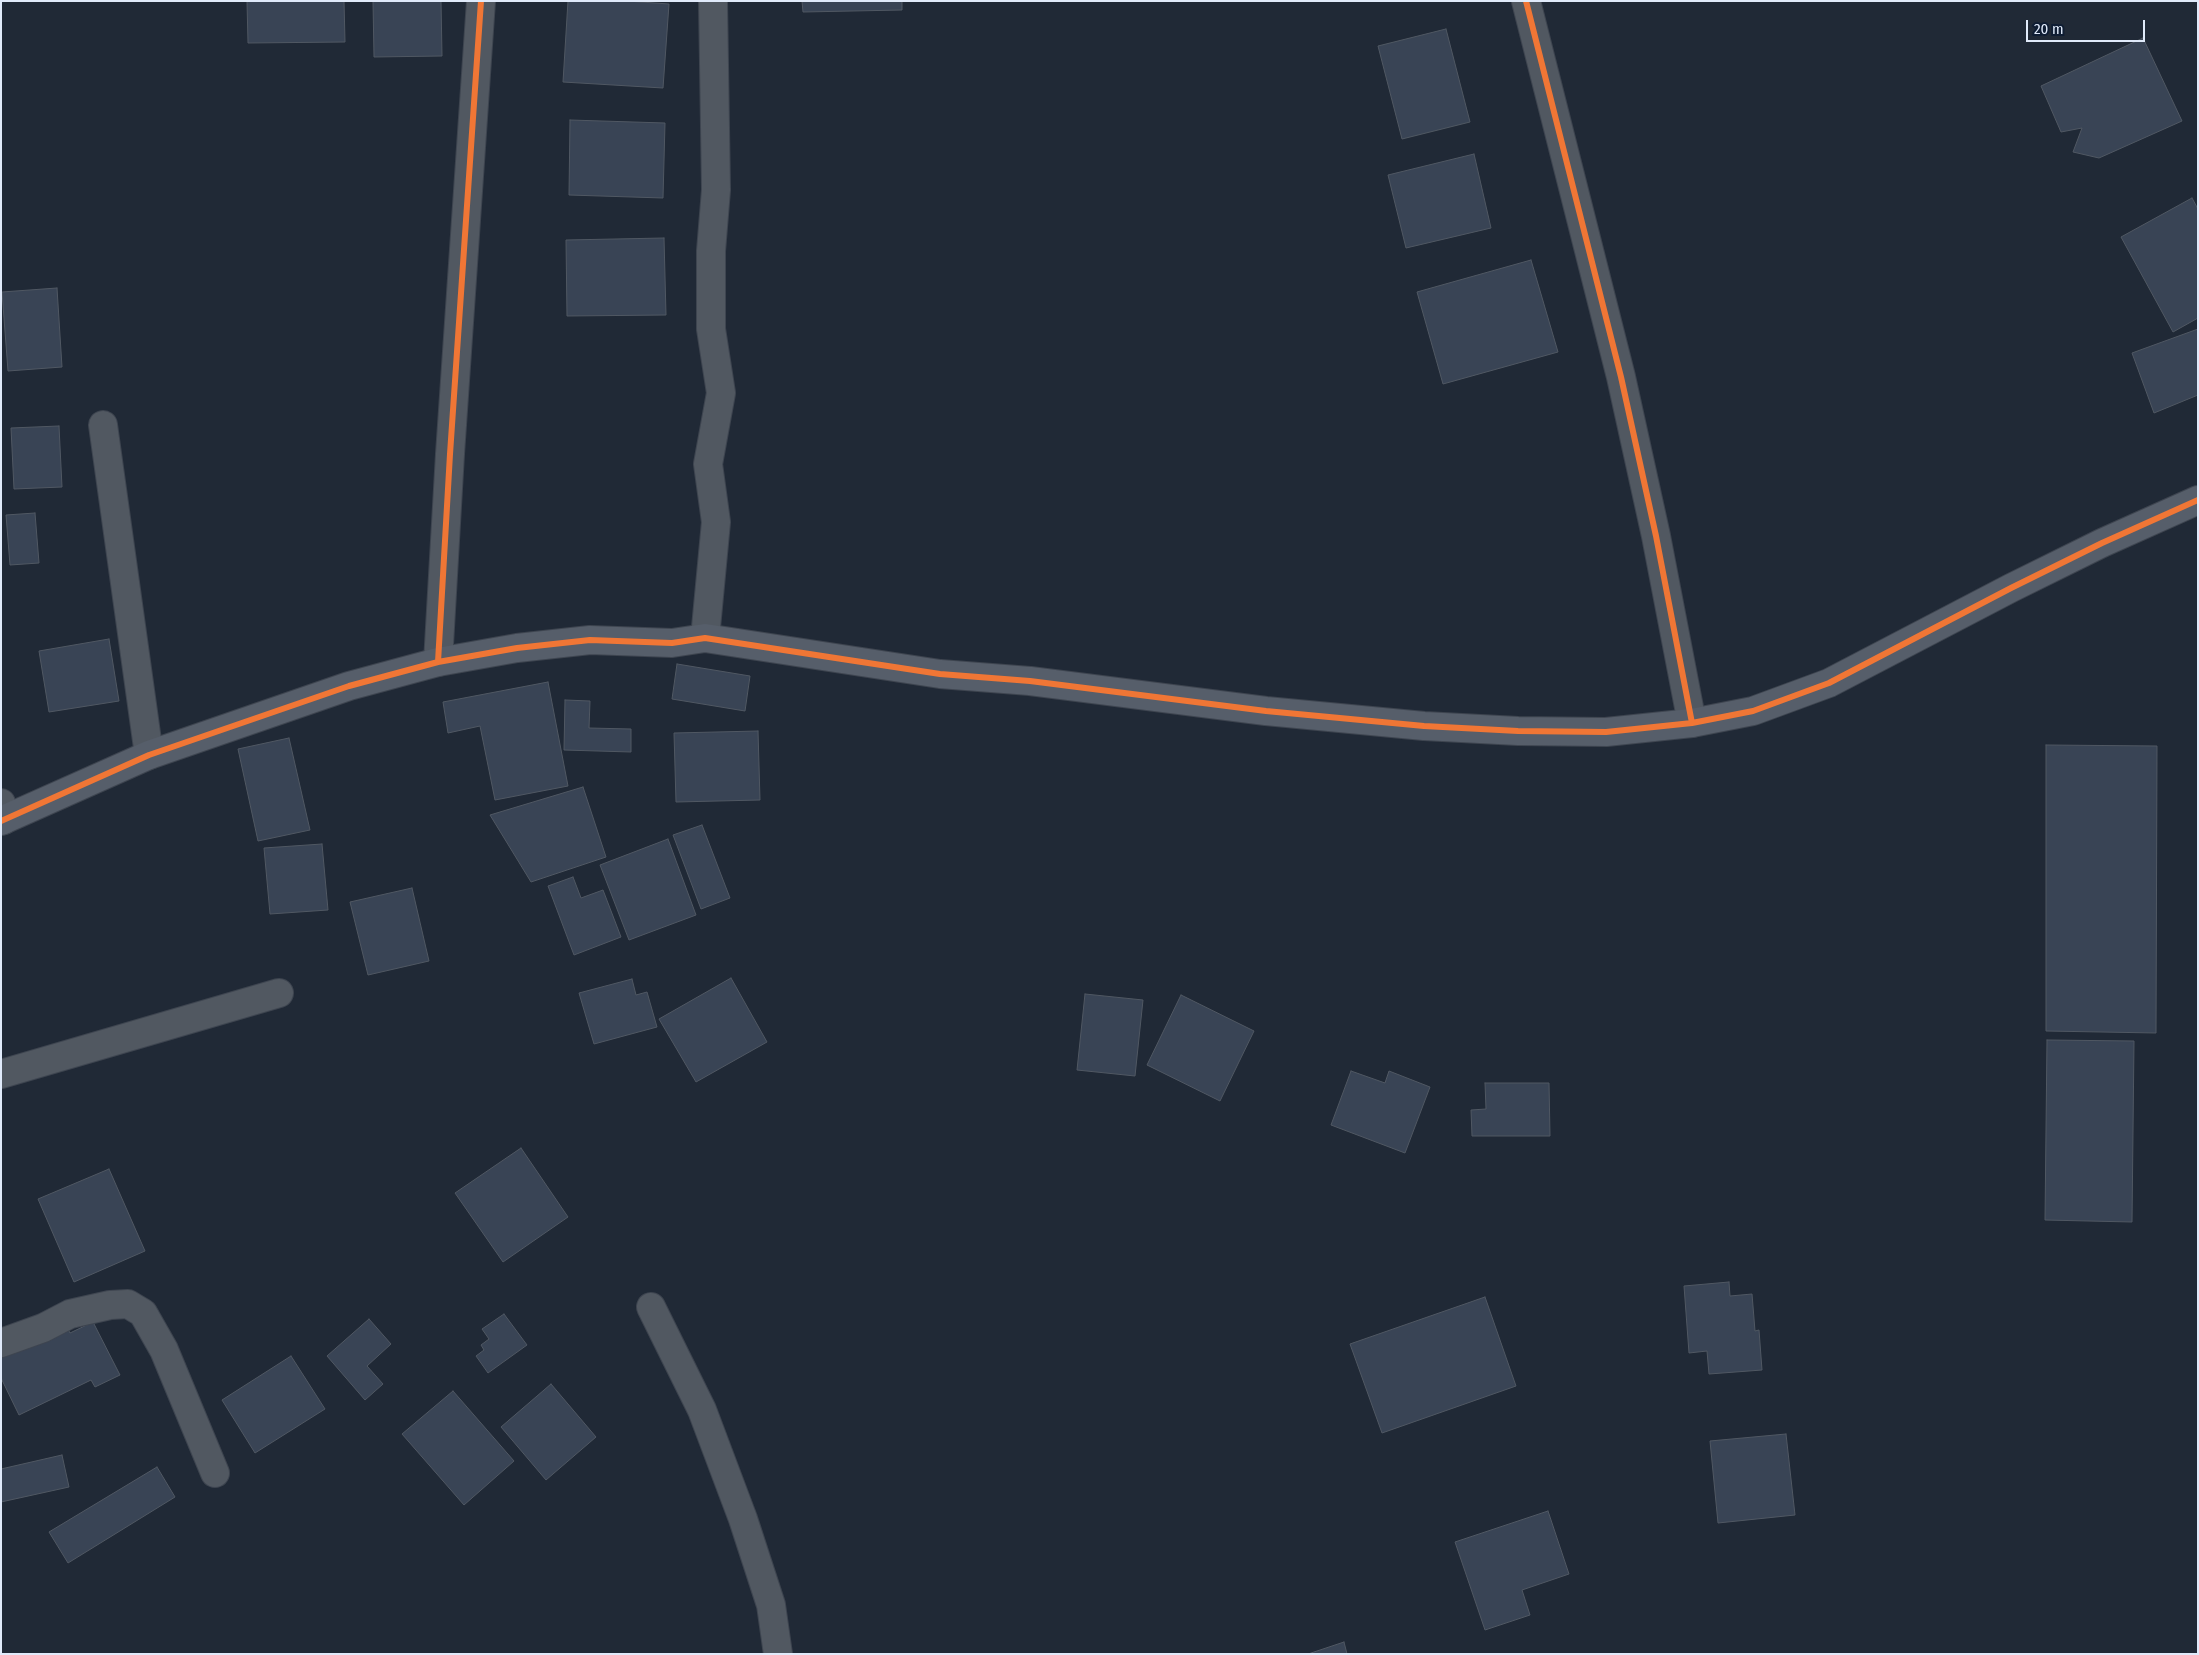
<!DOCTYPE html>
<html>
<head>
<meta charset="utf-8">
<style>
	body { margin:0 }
	#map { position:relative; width:2199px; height:1655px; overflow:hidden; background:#202936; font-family:"Fira Sans Condensed",sans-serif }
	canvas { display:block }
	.frame { position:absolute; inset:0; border:2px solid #e0eafa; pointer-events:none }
	.scale { position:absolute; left:2026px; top:20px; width:119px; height:22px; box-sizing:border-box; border:2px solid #e0eafa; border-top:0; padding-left:6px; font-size:15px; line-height:18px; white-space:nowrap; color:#e0eafa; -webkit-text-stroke:4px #0f1d33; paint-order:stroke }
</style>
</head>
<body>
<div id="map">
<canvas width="2199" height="1655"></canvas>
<div class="frame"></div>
<div class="scale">20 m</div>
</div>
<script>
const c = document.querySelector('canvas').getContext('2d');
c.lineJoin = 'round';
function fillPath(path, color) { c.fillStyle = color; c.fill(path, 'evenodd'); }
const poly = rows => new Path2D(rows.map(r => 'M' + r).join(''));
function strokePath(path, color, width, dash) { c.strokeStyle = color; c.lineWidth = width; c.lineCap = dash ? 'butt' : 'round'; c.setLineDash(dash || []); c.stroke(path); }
const building = poly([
	[247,1,344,1,345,42,248,43,247,1],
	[373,1,441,1,442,56,374,57,373,1],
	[568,1,627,1,669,4,663,88,563,82,568,1],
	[802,1,902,1,902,10,803,12,802,1],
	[1446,29,1470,122,1402,139,1378,46,1446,29],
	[2143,38,2182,121,2099,158,2073,152,2082,128,2061,132,2041,86,2143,38],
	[570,120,665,123,663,198,569,195,570,120],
	[1474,154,1491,228,1406,248,1388,175,1474,154],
	[2192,198,2198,209,2198,318,2173,332,2121,237,2192,198],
	[664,238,666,315,567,316,566,240,664,238],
	[1531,260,1558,352,1443,384,1417,292,1531,260],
	[57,288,62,367,8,371,2,292,57,288],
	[2198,329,2198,395,2154,413,2132,353,2198,329],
	[59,426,62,487,14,489,11,428,59,426],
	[35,513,39,563,10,565,6,515,35,513],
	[109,639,119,701,49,712,39,651,109,639],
	[677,664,750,676,745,711,672,699,677,664],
	[548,682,568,786,495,800,480,726,448,733,443,702,548,682],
	[565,700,590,701,589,728,631,729,631,752,564,750,565,700],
	[758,731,760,800,676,802,674,733,758,731],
	[289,738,310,830,258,841,238,749,289,738],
	[2046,745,2157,746,2156,1033,2046,1031,2046,745],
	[583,787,606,857,531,882,490,815,583,787],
	[702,825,730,898,701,909,673,835,702,825],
	[668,839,696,915,629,940,600,865,668,839],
	[322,844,328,910,270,914,264,848,322,844],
	[573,877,581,898,603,890,621,937,574,955,548,886,573,877],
	[412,888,429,961,368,975,350,902,412,888],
	[731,978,767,1042,696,1082,659,1019,731,978],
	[632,979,636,995,647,992,657,1027,594,1044,579,993,632,979],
	[1085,994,1143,1000,1135,1076,1077,1070,1085,994],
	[1181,995,1254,1031,1220,1101,1147,1065,1181,995],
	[2047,1040,2134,1041,2132,1222,2045,1220,2047,1040],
	[1351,1071,1385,1083,1389,1071,1430,1087,1405,1153,1331,1125,1351,1071],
	[1485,1083,1549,1083,1550,1136,1472,1136,1471,1110,1486,1109,1485,1083],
	[521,1148,568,1217,503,1262,455,1193,521,1148],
	[109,1169,145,1251,74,1282,38,1199,109,1169],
	[1729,1282,1730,1296,1752,1294,1755,1331,1759,1330,1762,1370,1709,1374,1707,1351,1689,1353,1684,1286,1729,1282],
	[1485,1297,1516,1386,1382,1433,1350,1344,1485,1297],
	[504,1314,527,1345,488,1373,476,1356,484,1350,481,1345,489,1339,482,1329,504,1314],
	[369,1319,391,1344,367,1366,383,1384,365,1400,327,1356,369,1319],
	[93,1322,120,1375,95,1387,91,1380,19,1415,1,1378,1,1357,66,1325,70,1333,93,1322],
	[291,1356,325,1409,255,1453,222,1400,291,1356],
	[551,1384,596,1437,546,1480,501,1427,551,1384],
	[453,1391,514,1461,464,1505,402,1434,453,1391],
	[1786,1434,1795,1515,1718,1523,1710,1441,1786,1434],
	[62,1455,69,1487,1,1502,1,1469,62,1455],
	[157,1467,175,1497,68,1563,49,1532,157,1467],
	[1548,1511,1569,1574,1522,1590,1530,1615,1485,1630,1455,1542,1548,1511],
	[1344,1642,1347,1654,1308,1654,1344,1642]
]);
const street = poly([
	[1526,1,1621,377,1656,536,1692,723],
	[103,425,149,755],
	[705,638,716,522,708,464,721,393,711,329,711,251,716,190,713,1],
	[438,662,450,454,481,1],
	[1,803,4,820],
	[1,1074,279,993],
	[651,1307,702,1410,743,1519,771,1605,778,1654],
	[1,1343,43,1328,70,1314,110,1305,128,1304,143,1313,164,1350,215,1473]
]);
const secondary = poly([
	[1,821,149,755,349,686,438,662,517,648,590,640,672,643,705,638,940,674,1030,681,1266,711,1424,726,1518,731,1606,732,1692,723,1753,711,1829,683,2011,588,2102,543,2198,500]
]);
const cycleway = poly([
	[1526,1,1621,377,1656,536,1692,723],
	[438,662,450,454,481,1],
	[1,821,149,755,349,686,438,662,517,648,590,640,672,643,705,638,940,674,1030,681,1266,711,1424,726,1518,731,1606,732,1692,723,1753,711,1829,683,2011,588,2102,543,2198,500]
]);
fillPath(building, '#394455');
strokePath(building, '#505863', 1);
strokePath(street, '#3e4550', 30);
strokePath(secondary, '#3e4550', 30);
strokePath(street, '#515861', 28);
strokePath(secondary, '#565e6a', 28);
strokePath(cycleway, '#f07635', 6);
</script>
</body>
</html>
